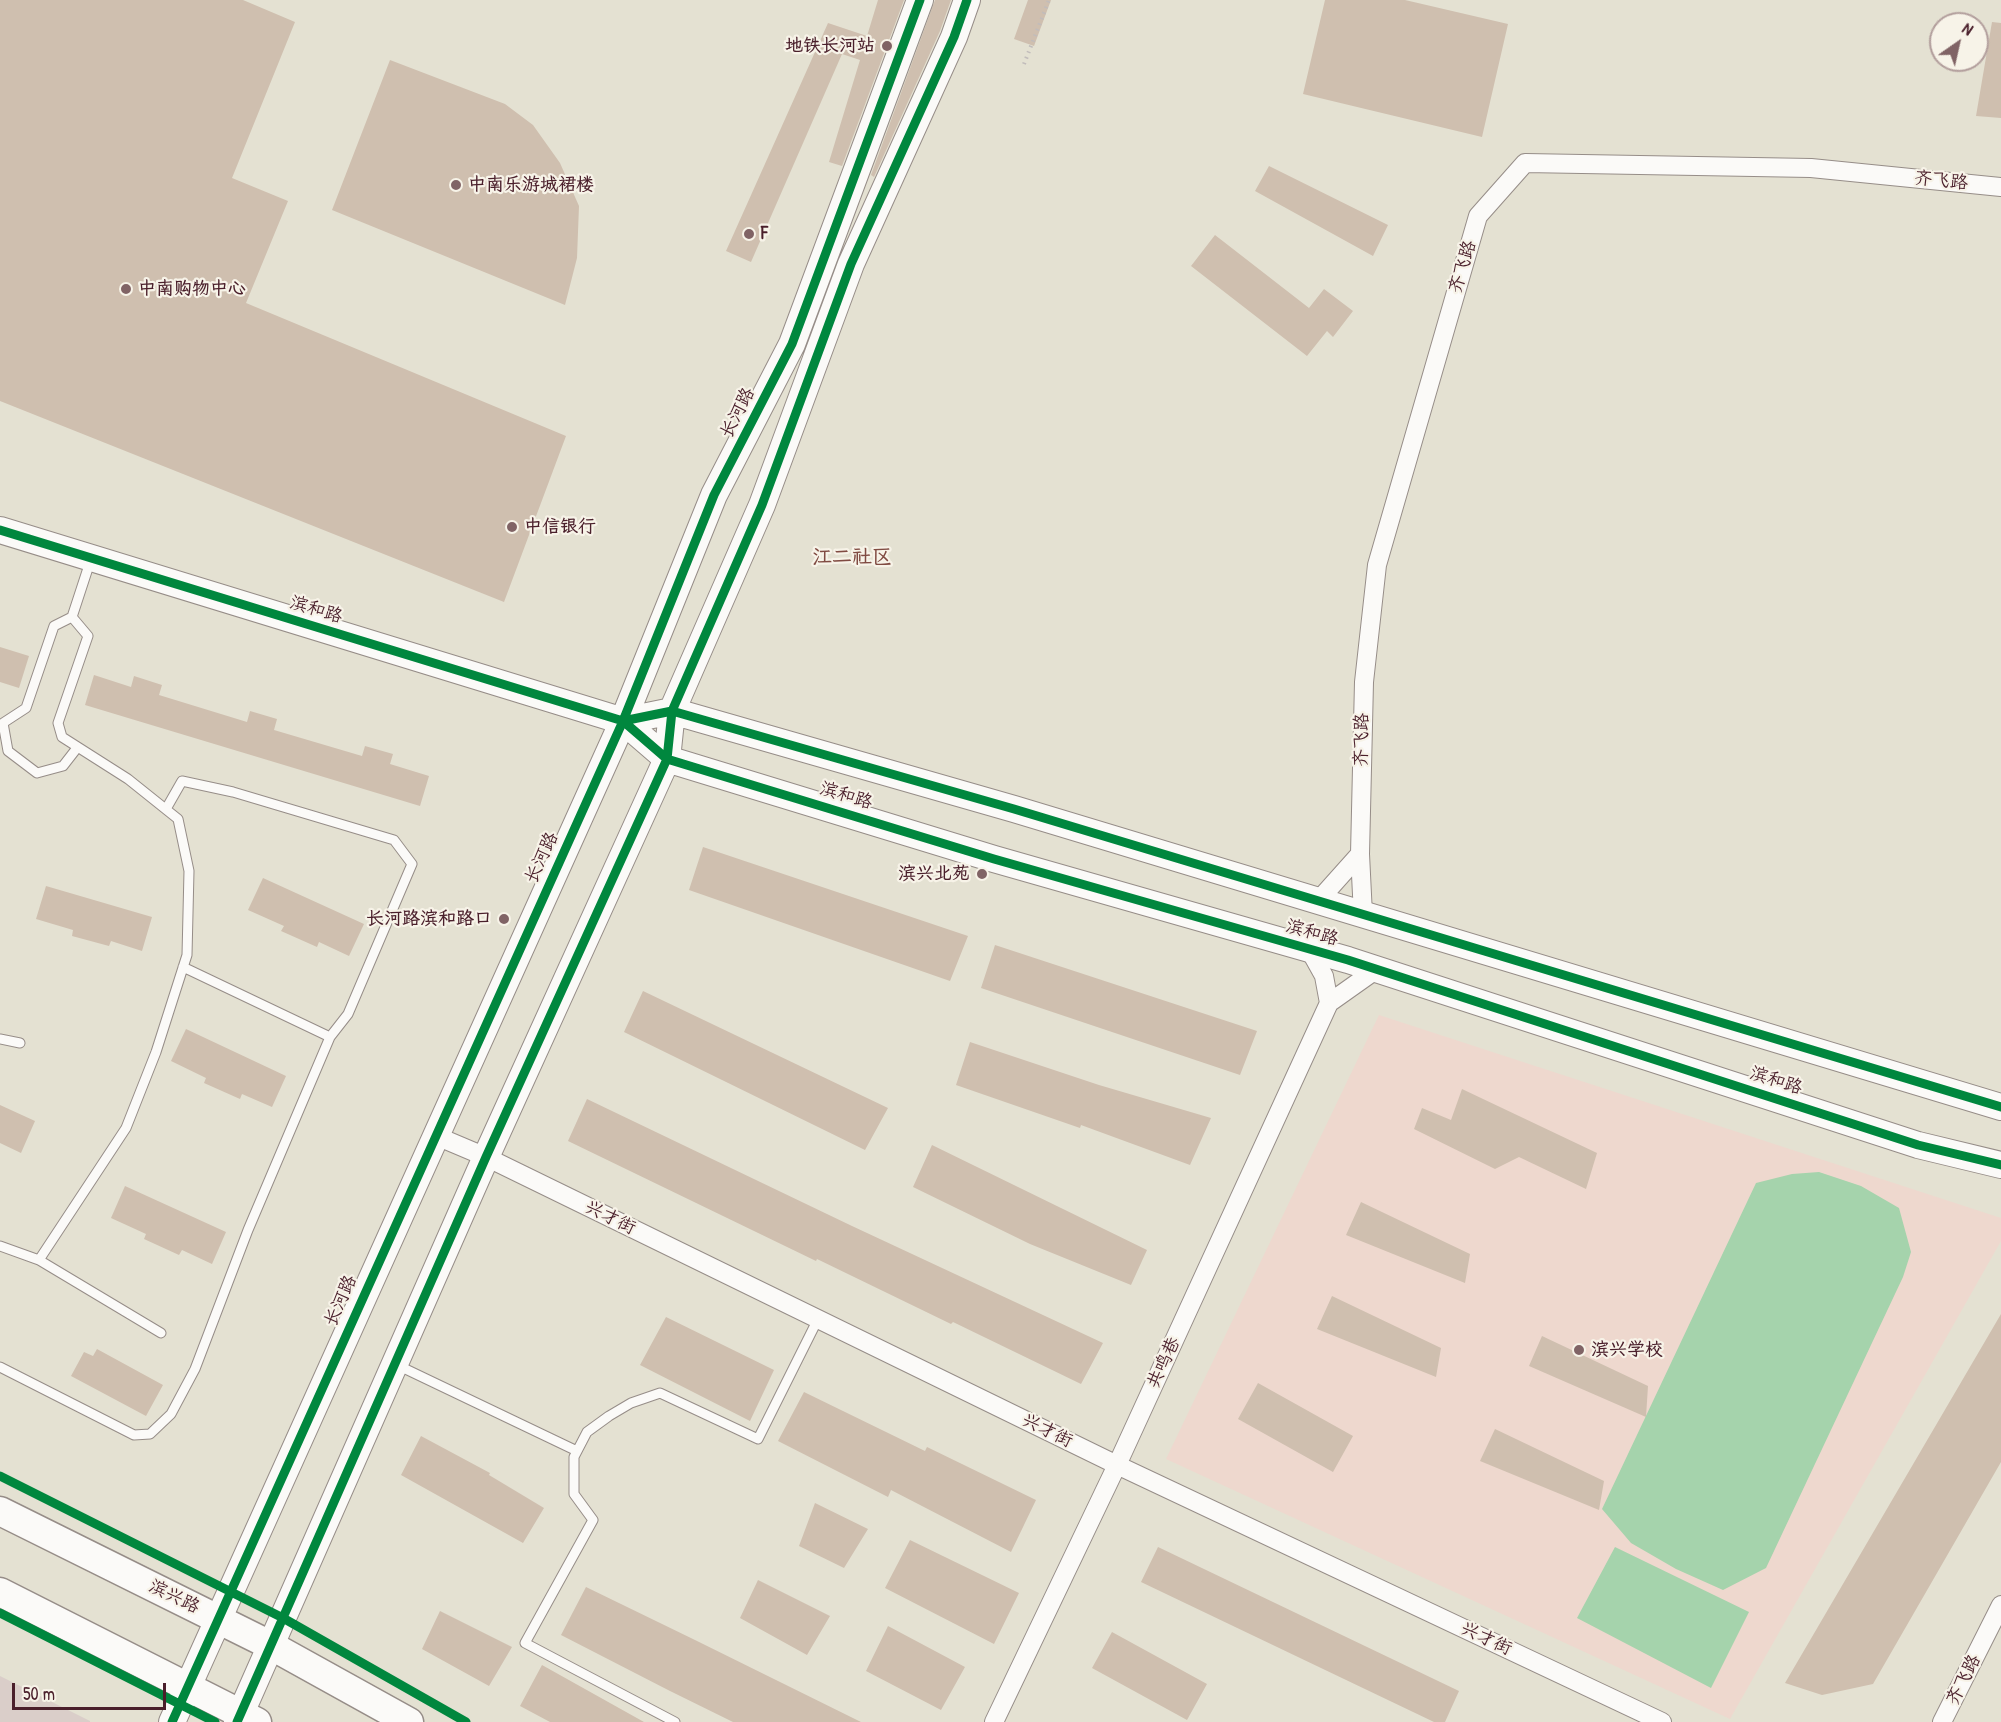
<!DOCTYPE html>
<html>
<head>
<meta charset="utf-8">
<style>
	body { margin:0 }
	#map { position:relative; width:2001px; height:1722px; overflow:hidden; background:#e4e1d2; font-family:"Patrick Hand",sans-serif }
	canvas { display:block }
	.north { position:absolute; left:1929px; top:12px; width:60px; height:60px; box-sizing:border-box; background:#f7f3e8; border:2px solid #b29e9c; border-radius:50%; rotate:34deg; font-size:16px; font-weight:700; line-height:24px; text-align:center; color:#4a1f2b }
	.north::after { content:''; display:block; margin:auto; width:21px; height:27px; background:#806365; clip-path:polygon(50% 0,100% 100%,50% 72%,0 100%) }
	.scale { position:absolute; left:12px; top:1683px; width:154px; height:27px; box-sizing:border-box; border:3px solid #4a1f2b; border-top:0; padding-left:8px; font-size:18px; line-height:21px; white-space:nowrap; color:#4a1f2b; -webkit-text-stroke:4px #f7f3e8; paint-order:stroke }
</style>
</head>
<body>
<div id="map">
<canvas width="2001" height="1722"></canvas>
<div class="north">N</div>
<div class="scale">50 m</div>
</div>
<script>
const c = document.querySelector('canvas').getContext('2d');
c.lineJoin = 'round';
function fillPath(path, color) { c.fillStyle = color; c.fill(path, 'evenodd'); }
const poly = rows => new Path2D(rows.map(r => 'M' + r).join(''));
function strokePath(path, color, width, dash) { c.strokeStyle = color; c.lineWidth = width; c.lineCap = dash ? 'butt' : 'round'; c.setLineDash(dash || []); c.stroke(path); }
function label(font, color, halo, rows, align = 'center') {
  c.font = font + ' "Patrick Hand","LXGW WenKai TC",sans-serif'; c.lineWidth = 4.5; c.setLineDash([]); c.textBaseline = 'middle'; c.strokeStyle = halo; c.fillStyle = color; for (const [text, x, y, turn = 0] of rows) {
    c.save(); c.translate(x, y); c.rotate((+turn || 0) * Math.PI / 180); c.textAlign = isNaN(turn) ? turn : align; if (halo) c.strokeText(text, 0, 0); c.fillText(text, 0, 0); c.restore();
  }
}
const built = poly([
	[1379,1015,2001,1218,2001,1241,1730,1719,1166,1459]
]);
const industrial = poly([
	[0,1676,90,1721,90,1722,0,1722]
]);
const green = poly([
	[1819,1172,1861,1186,1899,1208,1911,1252,1903,1277,1766,1568,1723,1590,1676,1569,1631,1543,1602,1509,1756,1183,1792,1174],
	[1615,1547,1749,1612,1711,1688,1577,1618]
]);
const building = poly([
	[0,0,243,0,295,22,232,178,288,201,246,303,566,436,504,602,0,401],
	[878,0,904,0,842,166,829,162,860,60,842,54,751,262,726,251,828,23,867,36],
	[935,0,951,0,940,31,874,177,871,175],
	[1028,0,1051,0,1034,46,1014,39],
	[1325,0,1405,0,1508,24,1482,137,1303,94],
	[1992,22,2001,23,2001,118,1976,116],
	[390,60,505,104,533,125,560,163,579,206,577,258,565,305,332,210],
	[1269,166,1388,225,1373,256,1255,191],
	[1215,235,1309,308,1324,289,1353,311,1333,337,1327,331,1307,356,1191,266],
	[0,647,29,656,19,688,0,682],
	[94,675,131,687,134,676,162,685,159,695,247,722,250,711,277,719,274,730,362,756,365,746,393,754,390,764,429,776,420,806,85,705],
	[703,847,968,936,950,981,689,890],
	[263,878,364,924,349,956,319,942,317,947,281,931,284,926,248,910],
	[46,886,152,917,142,951,111,941,109,946,72,936,73,930,36,919],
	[995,945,1257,1031,1240,1075,981,988],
	[643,991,888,1108,865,1150,624,1032],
	[186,1029,286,1076,272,1107,242,1094,240,1099,204,1083,206,1078,171,1061],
	[970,1042,1099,1085,1211,1118,1190,1165,1081,1125,1080,1128,956,1085],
	[1462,1089,1597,1153,1586,1189,1519,1157,1495,1169,1414,1129,1422,1108,1451,1120],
	[587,1099,852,1226,1103,1343,1081,1384,953,1322,951,1324,817,1259,816,1261,568,1141],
	[0,1105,35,1121,21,1153,0,1143],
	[932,1145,1147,1250,1131,1285,1030,1244,913,1187],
	[125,1186,226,1232,212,1264,182,1250,179,1255,144,1239,146,1234,111,1218],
	[1361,1202,1470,1254,1465,1283,1346,1235],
	[1332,1296,1441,1348,1436,1377,1317,1329],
	[2001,1314,2001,1462,1873,1684,1822,1695,1785,1683],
	[666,1317,774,1370,750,1421,640,1365],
	[1542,1336,1648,1386,1646,1417,1529,1366],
	[97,1349,163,1385,146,1416,71,1376,84,1352,93,1356],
	[1258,1383,1353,1436,1333,1472,1238,1419],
	[804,1392,925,1451,927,1447,1036,1500,1011,1552,891,1490,888,1497,778,1441],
	[1495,1429,1604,1481,1599,1510,1480,1461],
	[421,1436,490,1473,489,1475,544,1508,523,1543,401,1475],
	[815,1503,868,1529,844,1568,799,1546],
	[910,1540,1019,1593,994,1644,885,1588],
	[1158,1547,1459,1691,1445,1722,1434,1722,1141,1582],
	[758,1580,830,1616,807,1655,740,1618],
	[586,1587,695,1640,861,1722,733,1722,670,1691,561,1635],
	[440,1611,512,1647,489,1686,422,1649],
	[888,1626,965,1667,941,1710,866,1671],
	[1112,1632,1207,1684,1187,1720,1092,1668],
	[542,1665,644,1722,550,1722,520,1706]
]);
const path = poly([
	[1024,64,1049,0]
]);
const service = poly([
	[77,748,63,766,37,773,8,751,3,723,26,708,54,626,72,617,91,559],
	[183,967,330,1037],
	[0,1039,20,1043],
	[0,1246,39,1260,161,1333],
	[39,1260,126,1128,156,1052,187,955,189,871,178,819,128,779,62,737,58,723,88,636,72,617],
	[395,1364,577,1451],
	[0,1367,134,1435,150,1434,171,1414,195,1369,248,1230,330,1037,348,1014,412,864,394,840,233,792,182,781,166,809],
	[675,1722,525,1643,593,1520,574,1494,574,1457,587,1432,609,1416,631,1403,660,1393,758,1439,818,1319]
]);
const minor = poly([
	[1318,901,1360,854],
	[1363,915,1360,854,1364,682,1377,565,1478,216,1525,163,1811,168,2001,187],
	[1309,949,1324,976,1329,1003],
	[434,1135,486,1157,1117,1465,1662,1722],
	[994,1722,1117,1465,1329,1003,1377,969],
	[1942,1722,2001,1605]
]);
const secondary = poly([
	[0,530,623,721,667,759,994,859,1348,960,1918,1145,2001,1165],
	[623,721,672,711,1014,809,2001,1107],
	[172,1722,623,721,714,495,792,344,920,0],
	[237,1722,486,1157,667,759,672,711,762,505,851,264,954,37,967,0]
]);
const primary = poly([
	[0,1511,270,1645,409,1722],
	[0,1592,257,1722]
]);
const cycleway = poly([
	[0,530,623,721,667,759,994,859,1348,960,1918,1145,2001,1165],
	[623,721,672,711,1014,809,2001,1107],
	[0,1476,283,1618,466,1722],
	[0,1613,215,1722],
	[172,1722,623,721,714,495,792,344,920,0],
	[237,1722,486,1157,667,759,672,711,762,505,851,264,954,37,967,0]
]);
const markers = [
	[887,46,6,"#806365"],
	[456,185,6,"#806365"],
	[749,234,6,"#806365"],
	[126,289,6,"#806365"],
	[512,527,6,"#806365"],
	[982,874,6,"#806365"],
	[504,919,6,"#806365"],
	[1579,1350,6,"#806365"]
];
const poiNames = [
	["地铁长河站",875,46,"right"],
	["中南乐游城裙楼",468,185],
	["F",761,234],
	["中南购物中心",138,289],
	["中信银行",524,527],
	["滨兴北苑",970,874,"right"],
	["长河路滨和路口",492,919,"right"],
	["滨兴学校",1591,1350]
];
const streetNames = [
	["齐飞路",1941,181,6],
	["齐飞路",1463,267,-73],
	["长河路",738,413,-63],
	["滨和路",316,610,17],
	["齐飞路",1362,740,-89],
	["滨和路",846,796,17],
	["长河路",542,858,-65],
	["滨和路",1312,933,16],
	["滨和路",1776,1081,18],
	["兴才街",610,1218,26],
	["长河路",341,1301,-66],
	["共鸣巷",1164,1363,-65],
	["兴才街",1047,1431,26],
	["滨兴路",174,1597,26],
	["兴才街",1486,1639,25],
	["齐飞路",1964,1680,-63]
];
const neighbourhoodNames = [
	["江二社区",852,558]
];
fillPath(built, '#eed8ce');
fillPath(industrial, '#dacec9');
fillPath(green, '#a5d3ac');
fillPath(building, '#cfbfaf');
strokePath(service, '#968d88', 11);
strokePath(minor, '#968d88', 20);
strokePath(secondary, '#968d88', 28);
strokePath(primary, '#968d88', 31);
strokePath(path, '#c1bcbb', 4, [1.5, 4.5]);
strokePath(service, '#fbfaf8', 9);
strokePath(minor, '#fbfaf8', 18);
strokePath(secondary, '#fbfaf8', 26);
strokePath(primary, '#fbfaf8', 28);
strokePath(cycleway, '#00873e', 9);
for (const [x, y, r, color] of markers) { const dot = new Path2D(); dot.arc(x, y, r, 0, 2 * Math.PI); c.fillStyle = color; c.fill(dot); strokePath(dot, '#f7f3e8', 2); }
label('bold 18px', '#4a1f2b', '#f7f3e8', poiNames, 'left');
label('18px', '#4a1f2b', '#f7f3e8', streetNames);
label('bold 20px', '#804b42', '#f7f3e8', neighbourhoodNames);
</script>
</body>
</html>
